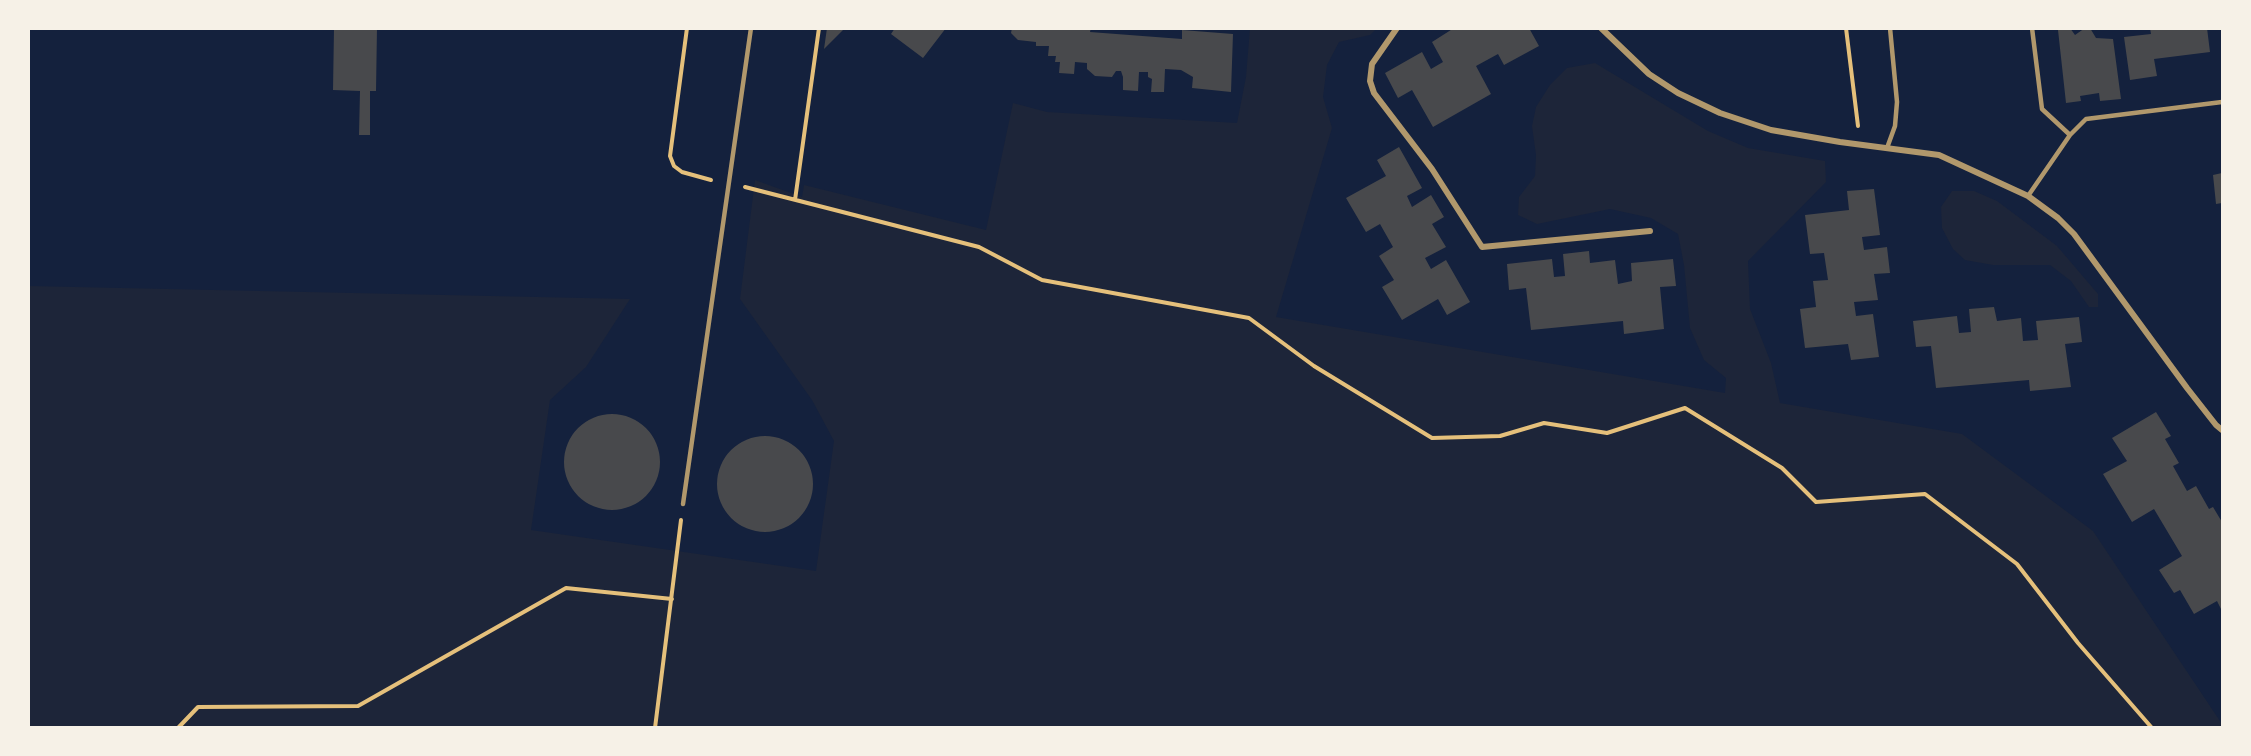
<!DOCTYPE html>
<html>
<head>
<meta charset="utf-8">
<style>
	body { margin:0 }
	#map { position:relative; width:2251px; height:756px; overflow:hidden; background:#14213d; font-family:"Titillium Web",sans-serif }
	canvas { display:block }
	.frame { position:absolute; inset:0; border:30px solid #f6f1e7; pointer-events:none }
</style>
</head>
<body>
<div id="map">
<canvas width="2251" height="756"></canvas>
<div class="frame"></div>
</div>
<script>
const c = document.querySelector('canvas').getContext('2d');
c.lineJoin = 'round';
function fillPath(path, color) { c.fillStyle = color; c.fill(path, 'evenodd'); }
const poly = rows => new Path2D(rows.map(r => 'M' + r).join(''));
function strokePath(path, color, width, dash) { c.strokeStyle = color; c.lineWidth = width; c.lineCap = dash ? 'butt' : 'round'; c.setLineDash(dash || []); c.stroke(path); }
const green = poly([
	[1250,28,1376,29,1370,35,1339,42,1327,65,1323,97,1332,128,1276,317,1725,393,1726,378,1704,360,1690,328,1684,265,1678,234,1651,218,1610,209,1537,224,1518,215,1519,197,1535,176,1536,155,1532,126,1536,107,1550,85,1567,68,1595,63,1708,131,1748,148,1825,161,1826,182,1748,261,1750,309,1771,363,1780,403,1962,434,2093,531,2222,724,2222,728,29,728,29,286,630,299,586,367,550,400,531,530,816,571,834,441,812,400,740,299,755,180,802,197,804,185,986,230,1013,103,1047,112,1237,123,1246,77],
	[1952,191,1974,191,1997,201,2057,246,2098,294,2098,307,2089,307,2071,281,2050,265,1993,265,1965,260,1953,249,1942,228,1941,207]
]);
const building = poly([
	[334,28,377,28,376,91,370,91,370,135,359,135,360,91,333,90],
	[827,28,845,28,824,49],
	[895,28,946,28,923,58,891,34],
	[1012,28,1091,28,1090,32,1182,39,1182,30,1233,34,1231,92,1192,88,1193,77,1181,70,1165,69,1164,92,1151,92,1152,79,1148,77,1148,72,1139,72,1138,91,1123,90,1123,77,1121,71,1116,71,1112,77,1095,76,1087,69,1087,63,1075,62,1074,74,1059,73,1060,62,1055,62,1056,56,1048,56,1049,46,1036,46,1036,42,1018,40,1011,33],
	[1454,28,1529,28,1539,46,1504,65,1498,54,1476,66,1491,94,1433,127,1412,90,1398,98,1385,73,1422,52,1431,69,1443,62,1432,42],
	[2059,28,2070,28,2075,35,2085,28,2090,28,2096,38,2113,39,2121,99,2100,101,2099,93,2080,96,2081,101,2066,103,2058,30],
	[2150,28,2207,28,2210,52,2154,59,2157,76,2130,80,2124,37,2151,34],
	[1399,147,1422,188,1407,196,1412,207,1431,195,1444,217,1432,224,1446,247,1425,258,1431,269,1446,260,1470,302,1447,315,1438,299,1402,320,1382,287,1394,280,1379,256,1393,247,1380,224,1366,232,1346,198,1386,176,1377,160],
	[2222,173,2222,203,2216,204,2213,175],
	[1874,189,1880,235,1862,237,1864,250,1887,247,1890,273,1874,274,1878,300,1854,302,1856,316,1873,314,1879,357,1851,360,1848,344,1805,348,1800,309,1816,307,1813,281,1828,280,1824,253,1810,254,1805,215,1849,210,1847,191],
	[1589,251,1590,263,1615,260,1618,284,1632,281,1631,263,1673,259,1676,286,1660,287,1664,329,1624,334,1623,321,1531,330,1526,288,1509,290,1507,264,1552,259,1554,277,1565,276,1563,254],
	[1994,307,1997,321,2021,318,2023,341,2038,340,2036,321,2079,317,2082,342,2065,344,2071,387,2030,391,2029,380,1936,388,1931,346,1916,347,1913,321,1957,316,1959,333,1971,332,1969,309],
	[2156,412,2171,436,2165,439,2179,463,2173,466,2187,491,2196,486,2209,509,2213,507,2222,522,2221,534,2222,611,2217,601,2194,614,2180,590,2174,593,2159,570,2182,556,2154,509,2132,522,2103,474,2127,461,2112,438],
	'564 462a48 48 0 1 1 96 0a48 48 0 1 1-96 0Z',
	'717 484a48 48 0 1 1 96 0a48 48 0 1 1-96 0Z'
]);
const path = poly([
	[687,28,670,156,674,166,682,172,711,180],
	[1846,28,1858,126],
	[745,187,979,247,1042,280,1249,318,1314,366,1432,438,1500,436,1544,423,1607,433,1685,408,1782,468,1816,502,1925,494,2017,564,2078,643,2152,728],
	[795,200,819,28],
	[178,728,198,707,358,706,566,588,672,599],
	[655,728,681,520]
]);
const service = poly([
	[2032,28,2042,109,2070,135],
	[1887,148,1895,126,1897,102,1890,28],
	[2028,196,2070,135,2086,119,2222,102],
	[683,504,751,28]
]);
const minor = poly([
	[1397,28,1372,64,1370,81,1374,93,1432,169,1482,247,1650,231],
	[1601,28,1649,74,1678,93,1720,113,1771,130,1840,142,1939,155,2028,196,2058,218,2074,234,2187,388,2216,425,2222,430]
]);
fillPath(green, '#1d2539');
fillPath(building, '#48494c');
strokePath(path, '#e5c07b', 4);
strokePath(service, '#b1986c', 4.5);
strokePath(minor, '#b1986c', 6);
</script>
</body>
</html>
